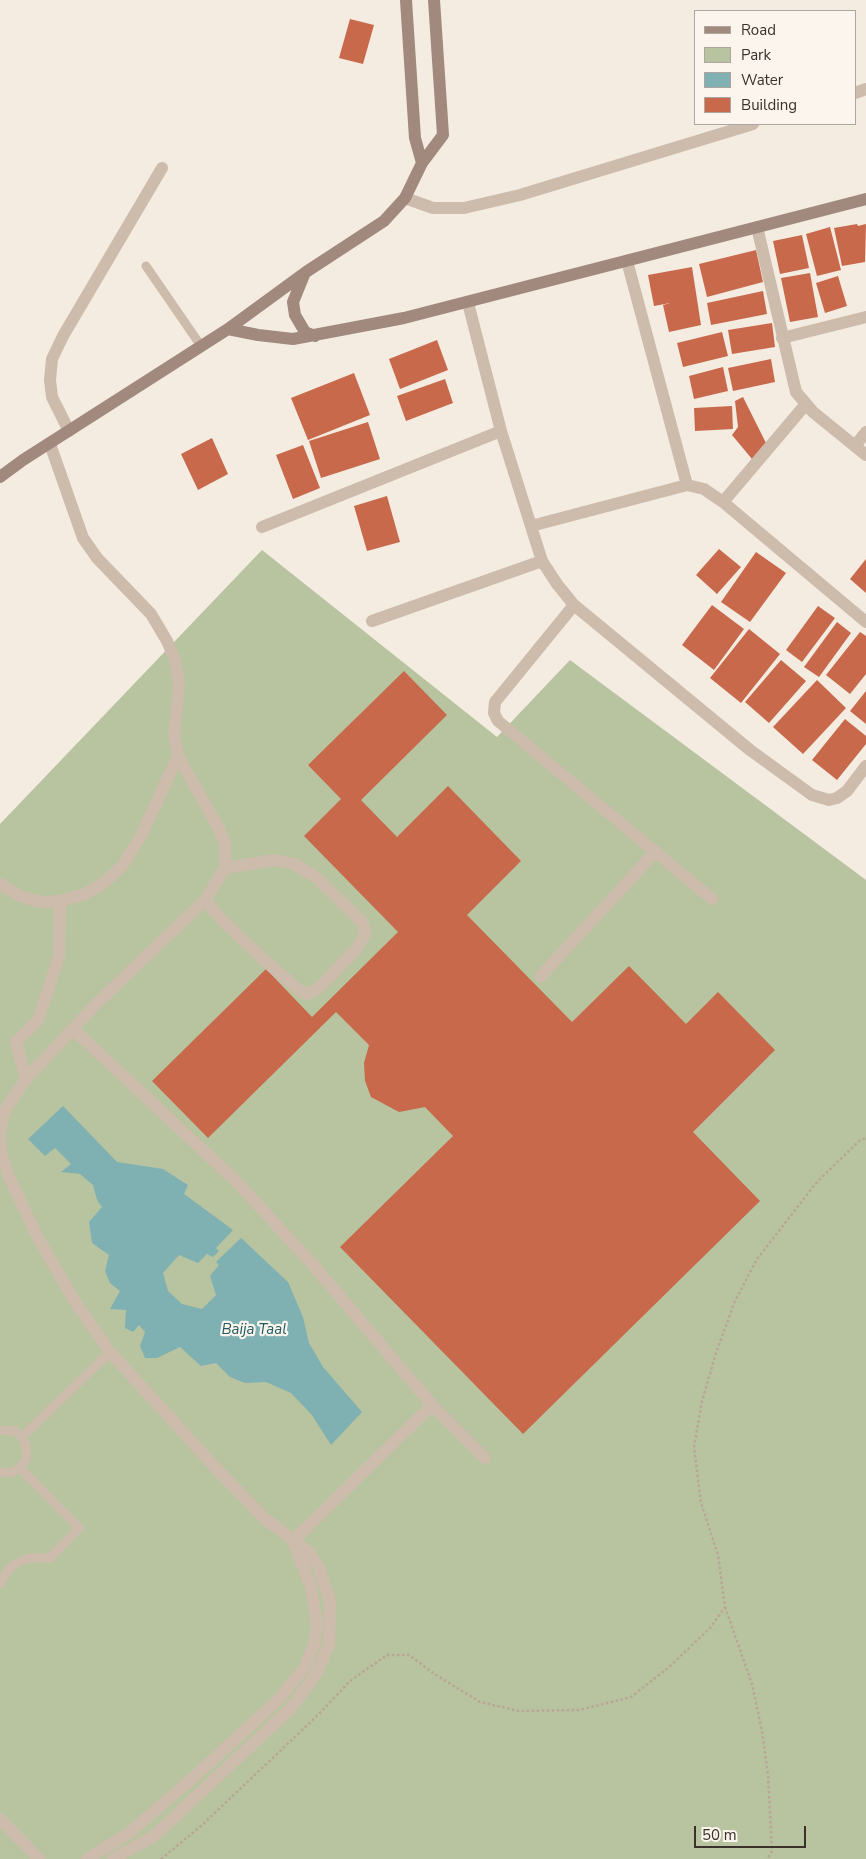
<!DOCTYPE html>
<html>
<head>
<meta charset="utf-8">
<style>
	body { margin:0 }
	#map { position:relative; width:866px; height:1859px; overflow:hidden; background:#f4ebe1; font-family:"Nunito Sans",sans-serif }
	canvas { display:block }
	.legend { position:absolute; left:694px; top:10px; width:162px; height:115px; box-sizing:border-box; background:#fbf5ee; border:1px solid #aea6a0; margin:0; padding:6px 9px; list-style:none; font-size:15px; color:#3b302b }
	.legend li { display:flex; align-items:center; gap:10px; height:25px }
	.legend b { width:25px; border:1px solid #aea6a0 }
	.scale { position:absolute; left:694px; top:1826px; width:112px; height:22px; box-sizing:border-box; border:2px solid #3b302b; border-top:0; padding-left:6px; font-size:15px; line-height:18px; white-space:nowrap; color:#3b302b; -webkit-text-stroke:4px #fbf5ee; paint-order:stroke }
</style>
</head>
<body>
<div id="map">
<canvas width="866" height="1859"></canvas>
<ul class="legend">
<li><b style="height:6px;background:#a18a7d"></b>Road</li>
<li><b style="height:14px;background:#b8c4a0"></b>Park</li>
<li><b style="height:14px;background:#7fb0b2"></b>Water</li>
<li><b style="height:14px;background:#c8694b"></b>Building</li>
</ul>
<div class="scale">50 m</div>
</div>
<script>
const c = document.querySelector('canvas').getContext('2d');
c.lineJoin = 'round';
function fillPath(path, color) { c.fillStyle = color; c.fill(path, 'evenodd'); }
const poly = rows => new Path2D(rows.map(r => 'M' + r).join(''));
function strokePath(path, color, width, dash) { c.strokeStyle = color; c.lineWidth = width; c.lineCap = dash ? 'butt' : 'round'; c.setLineDash(dash || []); c.stroke(path); }
function label(font, color, halo, rows, align = 'center') {
  c.font = font + ' "Nunito Sans",sans-serif'; c.lineWidth = 4.5; c.setLineDash([]); c.textBaseline = 'middle'; c.strokeStyle = halo; c.fillStyle = color; for (const [text, x, y, turn = 0] of rows) {
    c.save(); c.translate(x, y); c.rotate((+turn || 0) * Math.PI / 180); c.textAlign = isNaN(turn) ? turn : align; if (halo) c.strokeText(text, 0, 0); c.fillText(text, 0, 0); c.restore();
  }
}
const green = poly([
	[262,550,497,737,570,660,866,880,866,1859,0,1859,0,824]
]);
const water = poly([
	[63,1106,117,1162,163,1169,188,1185,184,1194,233,1230,216,1248,219,1251,213,1257,207,1254,198,1263,179,1255,163,1273,168,1291,182,1304,202,1309,216,1295,210,1276,219,1265,216,1262,241,1238,288,1282,303,1317,309,1343,323,1367,362,1412,331,1445,312,1415,291,1393,266,1382,245,1383,230,1377,216,1363,201,1366,180,1347,157,1358,145,1358,140,1346,145,1332,139,1325,133,1332,125,1328,126,1310,110,1309,120,1291,110,1283,105,1271,109,1255,92,1243,89,1222,102,1207,97,1200,93,1185,80,1174,61,1172,71,1164,55,1148,45,1156,28,1139]
]);
const building = poly([
	[350,19,374,25,363,64,339,58],
	[857,224,858,226,866,224,865,262,842,266,834,228],
	[830,227,841,270,817,276,806,234],
	[802,235,809,268,780,274,773,241],
	[756,250,763,282,707,297,699,264],
	[692,267,701,325,669,332,663,305,670,303,654,306,648,275],
	[810,273,818,317,790,322,781,278],
	[838,276,847,306,825,313,816,283],
	[763,291,767,314,711,325,707,303],
	[772,323,775,347,732,354,728,330],
	[722,332,728,356,683,367,677,343],
	[437,340,448,370,400,389,389,359],
	[771,359,775,382,733,391,728,368],
	[723,367,728,391,694,399,689,376],
	[354,373,370,415,308,440,291,398],
	[445,379,453,403,406,421,397,396],
	[743,397,766,443,752,459,732,435,738,427,735,401],
	[732,406,733,429,695,431,694,408],
	[368,422,380,459,321,478,309,441],
	[212,438,228,474,198,490,181,454],
	[303,445,320,488,293,499,276,455],
	[387,496,400,542,367,551,354,506],
	[719,549,741,567,717,594,696,575],
	[756,552,786,573,750,622,721,602],
	[866,559,866,593,850,579],
	[712,605,744,629,714,670,682,645],
	[818,606,835,618,802,662,786,650],
	[837,622,851,633,819,677,804,667],
	[749,629,780,654,741,703,710,678],
	[860,632,866,636,866,674,850,694,826,675],
	[781,660,806,681,769,723,745,702],
	[404,671,447,715,361,800,397,837,448,786,521,861,467,915,572,1022,629,966,686,1024,718,992,775,1050,693,1132,760,1201,523,1434,340,1247,453,1136,425,1107,399,1112,371,1097,365,1081,364,1063,369,1045,336,1012,208,1138,152,1081,266,969,312,1017,398,932,304,836,341,799,308,765],
	[817,680,846,708,803,754,773,727],
	[866,691,866,724,850,711],
	[845,719,866,736,866,744,837,780,812,760]
]);
const path = poly([
	[725,1607,752,1684,762,1731,768,1775,772,1851,767,1859],
	[161,1859,201,1826,318,1715,350,1681,387,1655,409,1655,436,1675,480,1702,519,1711,579,1710,631,1697,669,1667,710,1628,725,1607,718,1555,701,1503,694,1447,702,1401,716,1353,735,1301,757,1259,817,1182,859,1141,866,1138]
]);
const service = poly([
	[146,266,201,346],
	[0,1430,15,1431,22,1437,26,1445,26,1459,20,1468,10,1473,0,1472],
	[22,1437,110,1352],
	[0,1584,6,1573,13,1565,28,1558,50,1558,79,1528,20,1468]
]);
const minor = poly([
	[855,93,866,89],
	[405,198,433,208,464,208,520,195,753,124],
	[757,227,796,392,813,412,866,455],
	[627,261,687,485],
	[468,303,501,431,542,561,557,584,574,605,750,750,812,795,829,800,837,798,847,791,866,766],
	[782,338,866,317],
	[69,431,52,397,50,380,52,359,63,336,162,168],
	[855,446,866,432],
	[723,502,806,404],
	[531,526,687,485,704,489,723,502,866,622],
	[262,527,501,431],
	[574,605,495,702,494,713,498,721,712,899],
	[372,621,542,561],
	[0,884,20,896,40,902,60,901,85,894,105,882,123,865,141,836,178,756],
	[205,900,223,921,263,959,300,991,307,994,319,988,357,948,365,934,363,923,317,878,294,864,275,860,225,868],
	[541,976,656,851],
	[73,1029,237,1182,314,1266,432,1405,485,1458],
	[26,1079,16,1042,38,1020,59,956,60,901],
	[293,1541,432,1405],
	[0,1819,39,1859]
]);
const tertiary = poly([
	[0,1132,3,1116,8,1105,26,1079,95,1005,205,900,225,868,225,844,218,827,178,756,174,736,179,684,175,660,167,641,151,614,97,558,83,538,50,444],
	[0,1136,1,1152,9,1177,38,1238,76,1303,110,1352,213,1465,264,1518,309,1552,319,1568,330,1601,329,1644,316,1674,291,1708,154,1836,113,1859],
	[87,1859,129,1833,194,1777,278,1700,305,1667,315,1642,317,1624,311,1587,293,1541]
]);
const secondary = poly([
	[406,0,415,138,422,163],
	[304,275,293,302,295,315,305,332,315,336],
	[228,329,258,335,293,339,404,318,866,199],
	[0,477,23,460,228,329,306,272,384,221,405,198,422,163,443,135,434,0]
]);
const waterNames = [
	["Baija Taal",254,1330]
];
fillPath(green, '#b8c4a0');
fillPath(water, '#7fb0b2');
fillPath(building, '#c8694b');
strokePath(path, '#b9a596', 2.5, [2.5, 2.5]);
strokePath(service, '#cdbbac', 9);
strokePath(minor, '#cdbbac', 12);
strokePath(tertiary, '#cdbbac', 12);
strokePath(secondary, '#a18a7d', 12);
label('italic 15px', '#1f5a5e', '#fbf5ee', waterNames);
</script>
</body>
</html>
